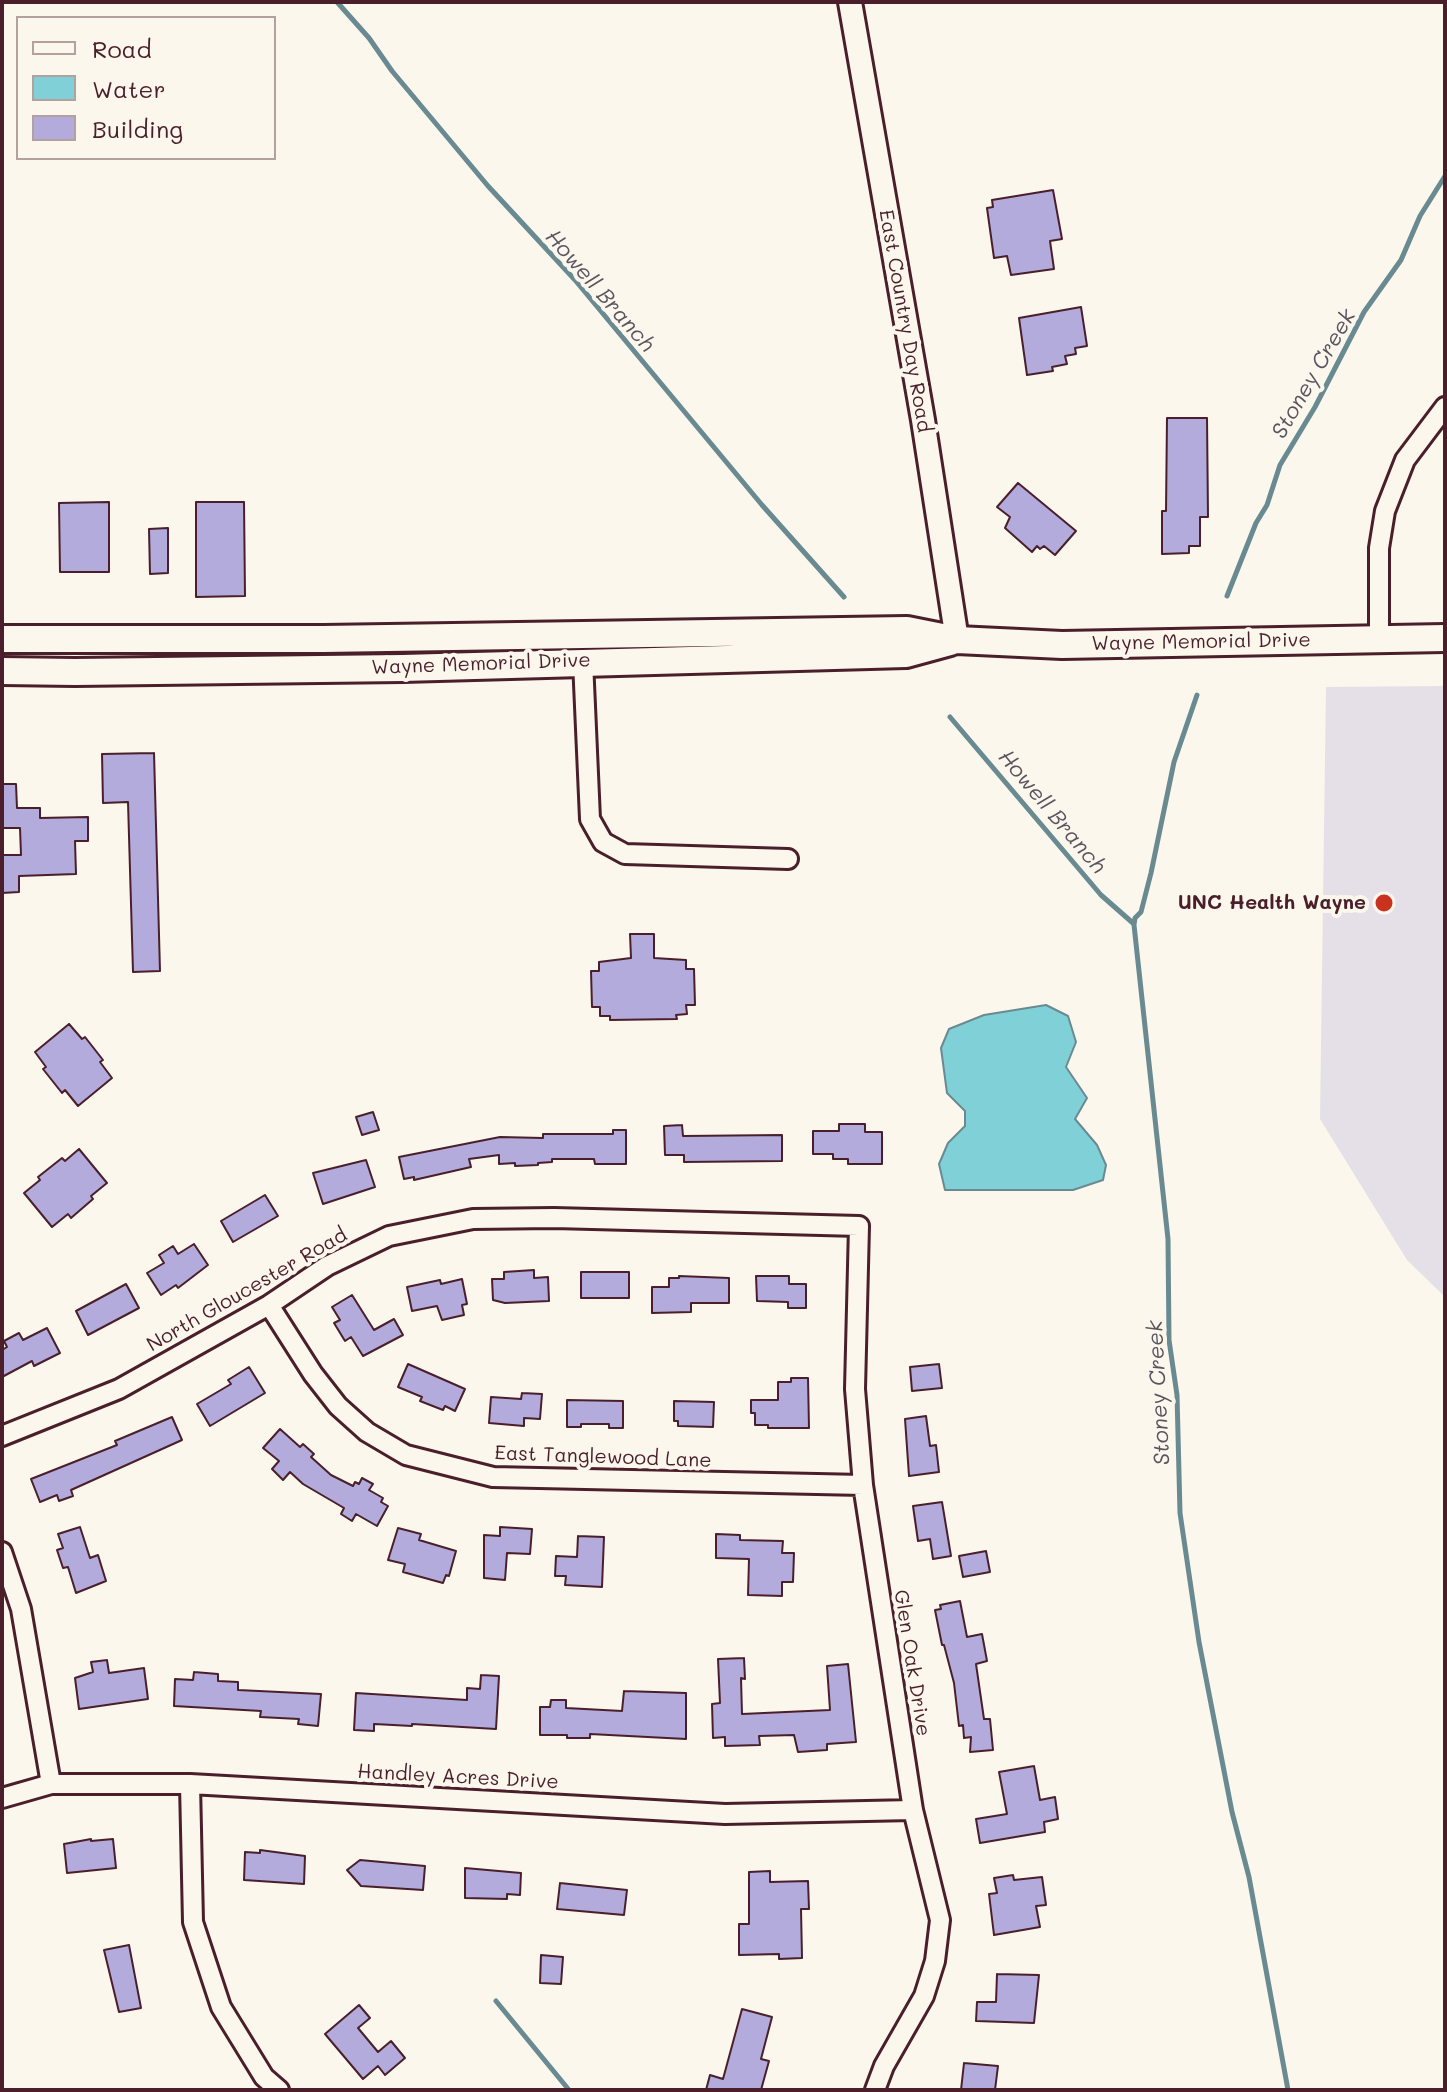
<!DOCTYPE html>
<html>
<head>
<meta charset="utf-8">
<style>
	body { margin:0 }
	#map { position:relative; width:1447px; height:2092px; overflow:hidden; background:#fbf7ec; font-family:Mali,sans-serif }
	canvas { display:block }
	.frame { position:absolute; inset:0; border:4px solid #4a1f2b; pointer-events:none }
	.legend { position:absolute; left:16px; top:16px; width:260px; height:144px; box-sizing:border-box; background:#fbf7ec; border:2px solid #b4a19f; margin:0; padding:10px 14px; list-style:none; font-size:24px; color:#4a1f2b }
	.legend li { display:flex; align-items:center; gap:16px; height:40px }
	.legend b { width:40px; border:2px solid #b4a19f }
</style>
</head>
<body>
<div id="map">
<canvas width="1447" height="2092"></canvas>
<div class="frame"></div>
<ul class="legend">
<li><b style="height:10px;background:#fbf7ec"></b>Road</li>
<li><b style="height:22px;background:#80d1d7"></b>Water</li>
<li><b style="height:22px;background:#b2abdc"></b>Building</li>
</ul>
</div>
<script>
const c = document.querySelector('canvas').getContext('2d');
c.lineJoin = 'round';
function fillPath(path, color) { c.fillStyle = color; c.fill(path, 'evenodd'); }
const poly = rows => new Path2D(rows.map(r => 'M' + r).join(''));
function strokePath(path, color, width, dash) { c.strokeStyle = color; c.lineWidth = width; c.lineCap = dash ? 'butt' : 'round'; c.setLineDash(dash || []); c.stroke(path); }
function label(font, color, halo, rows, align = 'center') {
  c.font = font + ' Mali,sans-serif'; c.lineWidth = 8; c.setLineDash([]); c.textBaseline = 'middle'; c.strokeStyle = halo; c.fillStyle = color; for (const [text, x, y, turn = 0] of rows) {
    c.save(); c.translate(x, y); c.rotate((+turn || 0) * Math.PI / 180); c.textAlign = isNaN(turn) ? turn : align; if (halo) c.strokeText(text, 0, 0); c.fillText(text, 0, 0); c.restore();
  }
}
const built = poly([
	[1445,686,1445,1297,1407,1260,1320,1119,1326,687]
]);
const water = poly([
	[1046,1005,1068,1016,1076,1042,1066,1067,1087,1098,1075,1119,1097,1145,1106,1165,1103,1180,1073,1190,945,1190,939,1164,948,1143,965,1126,965,1111,947,1093,941,1048,949,1029,984,1015,1046,1005]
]);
const stream = poly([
	[337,2,369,38,392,71,488,186,575,280,762,505,844,597],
	[1227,596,1256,523,1267,505,1280,465,1315,407,1364,312,1401,260,1420,216,1445,176],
	[1197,695,1174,762,1151,873,1141,912,1135,918,1134,925,1168,1239,1169,1340,1177,1395,1180,1513,1199,1642,1232,1812,1249,1877,1288,2090],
	[950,717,1101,895,1134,924],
	[496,2001,569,2090]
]);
const building = poly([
	[1053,190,1062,239,1050,241,1054,269,1011,275,1007,256,994,258,987,208,993,207,992,200,1053,190],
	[1081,307,1087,346,1075,348,1076,354,1065,356,1067,364,1052,367,1053,371,1027,375,1019,318,1081,307],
	[1167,418,1207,418,1208,517,1200,517,1200,546,1189,546,1189,553,1162,554,1162,511,1166,511,1167,418],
	[1018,483,1076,531,1055,555,1044,546,1040,549,1037,546,1032,552,1005,528,1010,517,997,507,1018,483],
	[109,502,109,572,60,572,59,503,109,502],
	[196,502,244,502,245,596,196,597,196,502],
	[168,528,168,573,150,574,149,529,168,528],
	[154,753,160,971,133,972,128,802,103,803,102,754,154,753],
	[2,784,16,784,17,808,40,808,40,818,88,817,88,841,75,841,76,874,19,876,19,892,2,893,2,855,21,855,20,828,2,828,2,784],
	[630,934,654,934,654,958,686,960,686,969,694,969,695,1005,686,1005,687,1014,676,1015,677,1019,610,1020,610,1016,600,1016,600,1007,592,1007,591,971,599,971,599,962,631,958,630,934],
	[69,1024,82,1039,85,1037,103,1060,100,1062,112,1078,78,1106,65,1090,62,1093,43,1069,46,1067,35,1052,69,1024],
	[373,1112,379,1130,362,1135,356,1117,373,1112],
	[839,1124,865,1124,865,1132,882,1132,882,1164,848,1164,848,1159,833,1159,833,1154,813,1154,813,1131,839,1131,839,1124],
	[682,1125,683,1136,782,1135,782,1161,684,1162,684,1155,665,1155,664,1126,682,1125],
	[613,1130,626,1130,626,1164,595,1164,594,1159,552,1159,552,1162,538,1163,538,1165,515,1166,515,1163,499,1164,499,1155,469,1159,471,1167,414,1180,414,1177,404,1179,399,1157,500,1137,543,1138,543,1134,613,1134,613,1130],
	[79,1149,107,1183,91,1196,93,1199,71,1218,68,1214,52,1227,24,1193,40,1180,38,1177,62,1158,65,1161,79,1149],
	[366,1160,375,1187,323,1204,313,1173,366,1160],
	[265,1195,278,1216,233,1242,221,1221,265,1195],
	[194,1244,208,1265,178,1288,176,1285,161,1295,147,1273,164,1263,159,1255,173,1246,178,1254,194,1244],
	[534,1270,534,1278,548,1277,549,1301,505,1303,493,1300,492,1279,504,1279,504,1272,534,1270],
	[581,1272,629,1272,629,1298,581,1298,581,1272],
	[679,1276,729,1278,729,1303,691,1303,691,1312,652,1313,652,1287,669,1287,669,1278,679,1278,679,1276],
	[756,1276,789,1276,789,1284,806,1284,806,1308,788,1308,788,1302,757,1301,756,1276],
	[462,1279,467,1304,462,1305,464,1315,442,1320,437,1306,412,1311,407,1287,440,1280,441,1284,462,1279],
	[126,1284,139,1308,88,1335,76,1311,126,1284],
	[352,1295,374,1330,394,1319,403,1335,363,1356,351,1337,345,1341,334,1323,340,1320,332,1307,352,1295],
	[47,1328,60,1353,34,1366,32,1361,2,1377,2,1350,7,1347,4,1341,19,1333,23,1340,47,1328],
	[408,1364,465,1389,455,1411,445,1406,443,1410,420,1401,422,1397,398,1387,408,1364],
	[939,1364,942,1388,912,1391,910,1367,939,1364],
	[249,1367,265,1393,210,1426,197,1404,231,1384,228,1380,249,1367],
	[791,1378,808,1378,809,1428,768,1428,768,1425,755,1425,755,1413,751,1413,751,1400,778,1400,778,1382,791,1382,791,1378],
	[522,1393,542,1394,540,1419,524,1418,524,1426,489,1423,491,1397,521,1399,522,1393],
	[567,1400,623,1401,623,1428,609,1428,609,1424,581,1424,581,1427,567,1427,567,1400],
	[674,1401,714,1402,713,1427,678,1426,678,1421,674,1421,674,1401],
	[926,1416,930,1446,936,1445,939,1472,909,1476,905,1419,926,1416],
	[172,1417,182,1440,71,1490,73,1496,59,1501,57,1495,40,1502,31,1479,117,1445,115,1441,172,1417],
	[280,1429,300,1447,303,1444,314,1454,311,1457,331,1475,353,1486,355,1482,359,1484,362,1478,373,1484,369,1490,383,1498,381,1502,388,1506,377,1526,356,1514,352,1521,341,1514,344,1508,303,1484,290,1472,283,1480,272,1469,279,1461,263,1448,280,1429],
	[942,1502,951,1556,933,1559,930,1539,918,1541,913,1506,942,1502],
	[80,1527,90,1558,98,1555,106,1581,76,1593,68,1567,63,1568,57,1550,63,1548,58,1534,80,1527],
	[500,1527,532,1529,530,1554,507,1553,505,1580,484,1578,484,1535,500,1536,500,1527],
	[398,1528,421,1534,419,1540,456,1551,449,1576,446,1575,443,1583,403,1572,405,1564,388,1560,398,1528],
	[716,1534,740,1535,740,1540,783,1541,782,1553,794,1553,793,1582,782,1582,782,1596,748,1595,749,1559,716,1558,716,1534],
	[578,1536,604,1537,602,1587,565,1585,566,1576,555,1576,556,1556,577,1557,578,1536],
	[986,1551,990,1572,963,1577,959,1556,986,1551],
	[960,1601,967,1637,982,1634,987,1661,976,1664,984,1719,990,1719,993,1750,970,1752,971,1737,964,1738,963,1725,959,1726,954,1683,944,1645,942,1645,935,1610,941,1609,940,1605,960,1601],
	[744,1658,745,1679,741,1678,742,1714,830,1710,827,1666,848,1664,856,1742,827,1744,827,1750,798,1752,794,1735,759,1736,760,1745,725,1746,725,1737,713,1738,712,1704,720,1703,718,1659,744,1658],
	[107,1660,109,1673,144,1668,148,1699,79,1709,75,1678,93,1672,91,1662,107,1660],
	[194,1672,218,1674,218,1681,238,1682,238,1690,321,1694,318,1726,298,1724,299,1719,260,1717,261,1711,174,1706,175,1679,193,1680,194,1672],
	[481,1675,499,1676,496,1729,412,1724,412,1726,374,1724,374,1731,354,1730,356,1693,467,1700,467,1688,480,1689,481,1675],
	[624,1691,686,1693,686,1739,590,1734,590,1738,567,1738,567,1735,540,1735,540,1707,550,1707,551,1700,566,1700,566,1708,622,1711,624,1691],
	[1034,1766,1040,1800,1055,1797,1058,1819,1044,1822,1045,1832,980,1843,976,1819,1007,1814,999,1772,1034,1766],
	[91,1839,91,1841,113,1839,116,1868,67,1873,64,1844,91,1839],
	[260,1850,305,1856,304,1884,244,1880,245,1852,260,1853,260,1850],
	[360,1860,425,1866,423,1890,361,1886,347,1870,360,1860],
	[465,1868,521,1873,520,1895,507,1894,507,1899,465,1898,465,1868],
	[770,1871,770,1882,808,1881,809,1909,801,1909,802,1958,779,1959,779,1954,739,1955,739,1924,749,1924,749,1872,770,1871],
	[1013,1875,1014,1880,1042,1877,1046,1905,1036,1906,1040,1927,994,1935,989,1894,997,1893,994,1878,1013,1875],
	[560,1883,627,1890,624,1915,557,1909,560,1883],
	[129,1945,141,2008,119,2012,104,1950,129,1945],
	[541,1955,563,1957,561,1984,540,1983,541,1955],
	[997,1974,1039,1975,1034,2023,976,2021,977,2002,996,2002,997,1974],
	[359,2005,370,2018,358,2028,378,2052,391,2041,405,2058,385,2075,378,2066,363,2079,325,2034,359,2005],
	[742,2009,772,2017,761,2059,769,2061,761,2090,706,2090,710,2075,723,2079,742,2009],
	[964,2063,998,2066,995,2090,961,2090,964,2063]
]);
const minor = poly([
	[1379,639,1379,548,1385,511,1405,460,1445,407],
	[583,661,590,819,603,842,625,854,788,859],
	[269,1305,313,1374,338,1406,367,1432,406,1455,493,1477,863,1485],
	[2,1436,119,1389,269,1305,327,1266,389,1236,473,1219,554,1218,859,1226,855,1389,863,1485,913,1810,940,1920,935,1961,924,1996,884,2066,875,2090],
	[2,1552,21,1609,51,1784],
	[190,1784,193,1922,221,2007,264,2077,279,2090],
	[2,1798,51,1784,190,1784,725,1814,913,1810]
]);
const tertiary = poly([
	[850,2,923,420,957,640]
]);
const secondary = poly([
	[2,639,323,639,907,630,957,640,1062,645,1445,638],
	[2,671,75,672,403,668,906,654,950,642]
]);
const markers = [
	[1384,903,10,"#c8321e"]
];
const streetNames = [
	["East Country Day Road",905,321,80],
	["Wayne Memorial Drive",1201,642,-1],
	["Wayne Memorial Drive",481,664,-2],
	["North Gloucester Road",247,1290,-30],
	["East Tanglewood Lane",603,1457,2],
	["Glen Oak Drive",912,1663,81],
	["Handley Acres Drive",458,1777,3]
];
const poiNames = [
	["UNC Health Wayne",1366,903]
];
const waterNames = [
	["Howell Branch",600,291,49],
	["Stoney Creek",1314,374,-60],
	["Howell Branch",1052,812,50],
	["Stoney Creek",1159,1393,-93]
];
fillPath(built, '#e5e0e7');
fillPath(water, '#80d1d7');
strokePath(water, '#6a8a92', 2);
strokePath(stream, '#6a8a92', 5);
fillPath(building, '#b2abdc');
strokePath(building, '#4a1f2b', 2);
strokePath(minor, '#4a1f2b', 24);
strokePath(tertiary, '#4a1f2b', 28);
strokePath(secondary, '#4a1f2b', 32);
strokePath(minor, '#fbf7ec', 18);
strokePath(tertiary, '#fbf7ec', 22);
strokePath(secondary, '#fbf7ec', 26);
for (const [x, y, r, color] of markers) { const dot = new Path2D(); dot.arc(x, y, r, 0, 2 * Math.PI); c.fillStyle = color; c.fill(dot); strokePath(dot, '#fbf7ec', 3); }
label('20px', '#4a1f2b', '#fbf7ec', streetNames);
label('bold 20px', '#4a1f2b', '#fbf7ec', poiNames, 'right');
label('italic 22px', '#5a545f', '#fbf7ec', waterNames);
</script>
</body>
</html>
